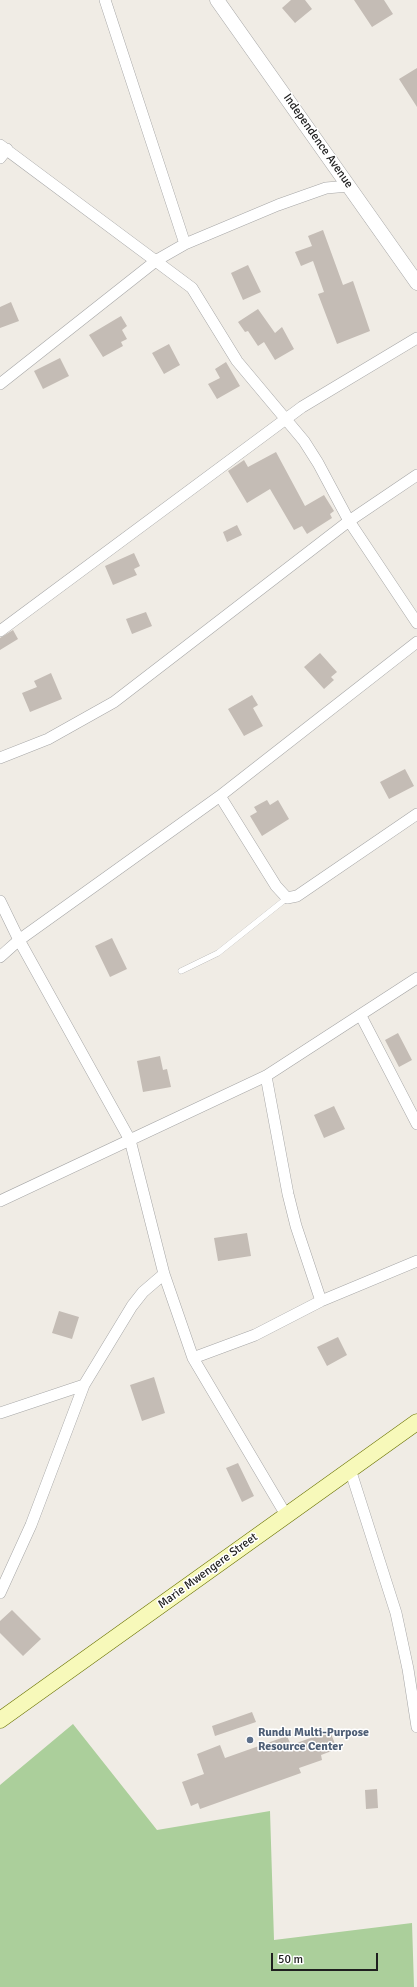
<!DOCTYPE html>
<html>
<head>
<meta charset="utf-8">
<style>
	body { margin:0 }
	#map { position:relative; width:417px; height:1987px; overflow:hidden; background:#f0ece5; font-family:Signika,sans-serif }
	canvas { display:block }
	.scale { position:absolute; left:271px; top:1953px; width:107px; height:18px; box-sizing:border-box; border:2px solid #1f1f1f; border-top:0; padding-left:5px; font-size:12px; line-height:14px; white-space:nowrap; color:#1f1f1f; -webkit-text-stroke:3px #fff; paint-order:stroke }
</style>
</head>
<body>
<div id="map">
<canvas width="417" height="1987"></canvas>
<div class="scale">50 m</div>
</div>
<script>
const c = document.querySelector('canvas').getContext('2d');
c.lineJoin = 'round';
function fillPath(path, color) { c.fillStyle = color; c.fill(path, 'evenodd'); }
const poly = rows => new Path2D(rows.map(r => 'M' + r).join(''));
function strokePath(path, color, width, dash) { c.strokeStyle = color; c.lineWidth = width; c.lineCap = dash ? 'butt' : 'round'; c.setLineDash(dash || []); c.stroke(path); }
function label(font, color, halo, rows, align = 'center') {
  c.font = font + ' Signika,sans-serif'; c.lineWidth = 3; c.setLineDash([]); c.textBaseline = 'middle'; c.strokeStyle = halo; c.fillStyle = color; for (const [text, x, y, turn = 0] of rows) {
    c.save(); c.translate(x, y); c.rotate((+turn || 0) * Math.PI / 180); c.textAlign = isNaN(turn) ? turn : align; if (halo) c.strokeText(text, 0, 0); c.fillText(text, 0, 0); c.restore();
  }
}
const forest = poly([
	[73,1724,157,1830,270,1811,274,1940,412,1923,414,1987,0,1987,0,1785]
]);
const building = poly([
	[291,0,305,0,312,9,295,23,282,8],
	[354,0,384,0,393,14,372,27],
	[417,68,417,107,399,79],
	[323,230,343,285,353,281,370,331,337,344,318,294,324,292,313,261,301,266,295,252,312,246,308,236],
	[248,265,261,292,243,300,231,273],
	[11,302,19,321,0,328,0,307],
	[258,309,275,333,282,327,294,349,275,360,264,342,258,346,248,331,245,332,238,322],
	[121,316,127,326,122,330,127,339,121,342,123,346,103,357,89,335],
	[169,344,180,365,164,374,152,353],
	[60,358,69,376,43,389,34,371],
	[226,362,240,386,217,399,208,384,220,378,215,369],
	[276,452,305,506,324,495,334,511,330,514,332,518,307,534,302,526,294,530,270,489,247,503,228,471,244,460,248,467],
	[237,525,242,535,227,542,223,532],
	[134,553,140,566,134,569,137,575,113,585,105,566],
	[146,612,152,626,132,634,126,619],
	[13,630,18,639,0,650,0,638],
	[320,653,337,672,331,677,334,680,324,689,304,667],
	[51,673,62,699,30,712,22,693,37,687,34,681],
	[252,695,258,705,253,708,263,726,244,736,228,709],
	[405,769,414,786,389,799,380,782],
	[267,800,270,805,278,800,289,819,262,836,250,816,257,812,254,807],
	[112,938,127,969,110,977,95,946],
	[398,1033,412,1060,399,1067,385,1040],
	[160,1056,163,1070,167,1069,171,1087,143,1092,137,1061],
	[334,1106,345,1129,324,1138,314,1115],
	[247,1233,251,1256,218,1261,214,1238],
	[59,1311,79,1317,72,1339,52,1333],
	[338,1337,347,1355,327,1366,317,1347],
	[154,1377,165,1413,142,1421,130,1385],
	[238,1463,254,1496,242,1502,226,1468],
	[12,1610,41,1639,23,1656,0,1633,0,1621],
	[252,1712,256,1722,215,1736,212,1726],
	[330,1731,337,1749,321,1755,322,1760,299,1768,301,1773,200,1809,198,1803,191,1806,182,1782,204,1774,197,1754,220,1745,225,1758,287,1736,291,1745],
	[377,1789,378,1808,366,1809,365,1790]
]);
const service = poly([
	[181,971,218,953,287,898]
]);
const minor = poly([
	[105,0,185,244],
	[0,145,192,288,237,361,304,441,318,463,349,521,417,623],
	[0,158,7,149],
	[0,384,157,260,185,244,278,205,326,188,349,186],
	[0,631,302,407,417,338],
	[0,758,48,739,114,702,349,521,417,475],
	[220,796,276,886,287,898,297,896,417,814],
	[0,901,19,940,130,1140,164,1274,193,1358,286,1515],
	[0,957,19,940,220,796,417,642],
	[361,1016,417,1124],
	[266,1076,288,1194,296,1226,321,1301],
	[0,1201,266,1076,417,978],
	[193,1358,255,1335,321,1301,417,1261],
	[0,1413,84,1385],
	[350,1469,396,1613,408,1669,417,1727],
	[0,1593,31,1525,84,1385,132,1306,143,1292,164,1274]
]);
const tertiary = poly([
	[217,0,417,283]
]);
const secondary = poly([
	[0,1720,417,1422]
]);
const markers = [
	[250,1740,4,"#5c6f8a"]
];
const streetNames = [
	["Independence Avenue",318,141,55],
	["Marie Mwengere Street",208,1571,-36]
];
const serviceNames = [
	["Rundu Multi-Purpose",258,1733],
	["Resource Center",258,1747]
];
fillPath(forest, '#abcf9b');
fillPath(building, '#c4bcb5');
strokePath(service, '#a6a6a6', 6);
strokePath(minor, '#a6a6a6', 12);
strokePath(tertiary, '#a6a6a6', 15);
strokePath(secondary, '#6d7606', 17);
strokePath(service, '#fff', 5.5);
strokePath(minor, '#fff', 11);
strokePath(tertiary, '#fff', 14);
strokePath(secondary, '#f7f9ba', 16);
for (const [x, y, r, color] of markers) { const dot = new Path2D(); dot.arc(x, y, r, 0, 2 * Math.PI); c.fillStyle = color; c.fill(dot); strokePath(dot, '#fff', 1.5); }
label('12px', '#1f1f1f', '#fff', streetNames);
label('bold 12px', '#4e5e75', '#fff', serviceNames, 'left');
</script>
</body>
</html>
